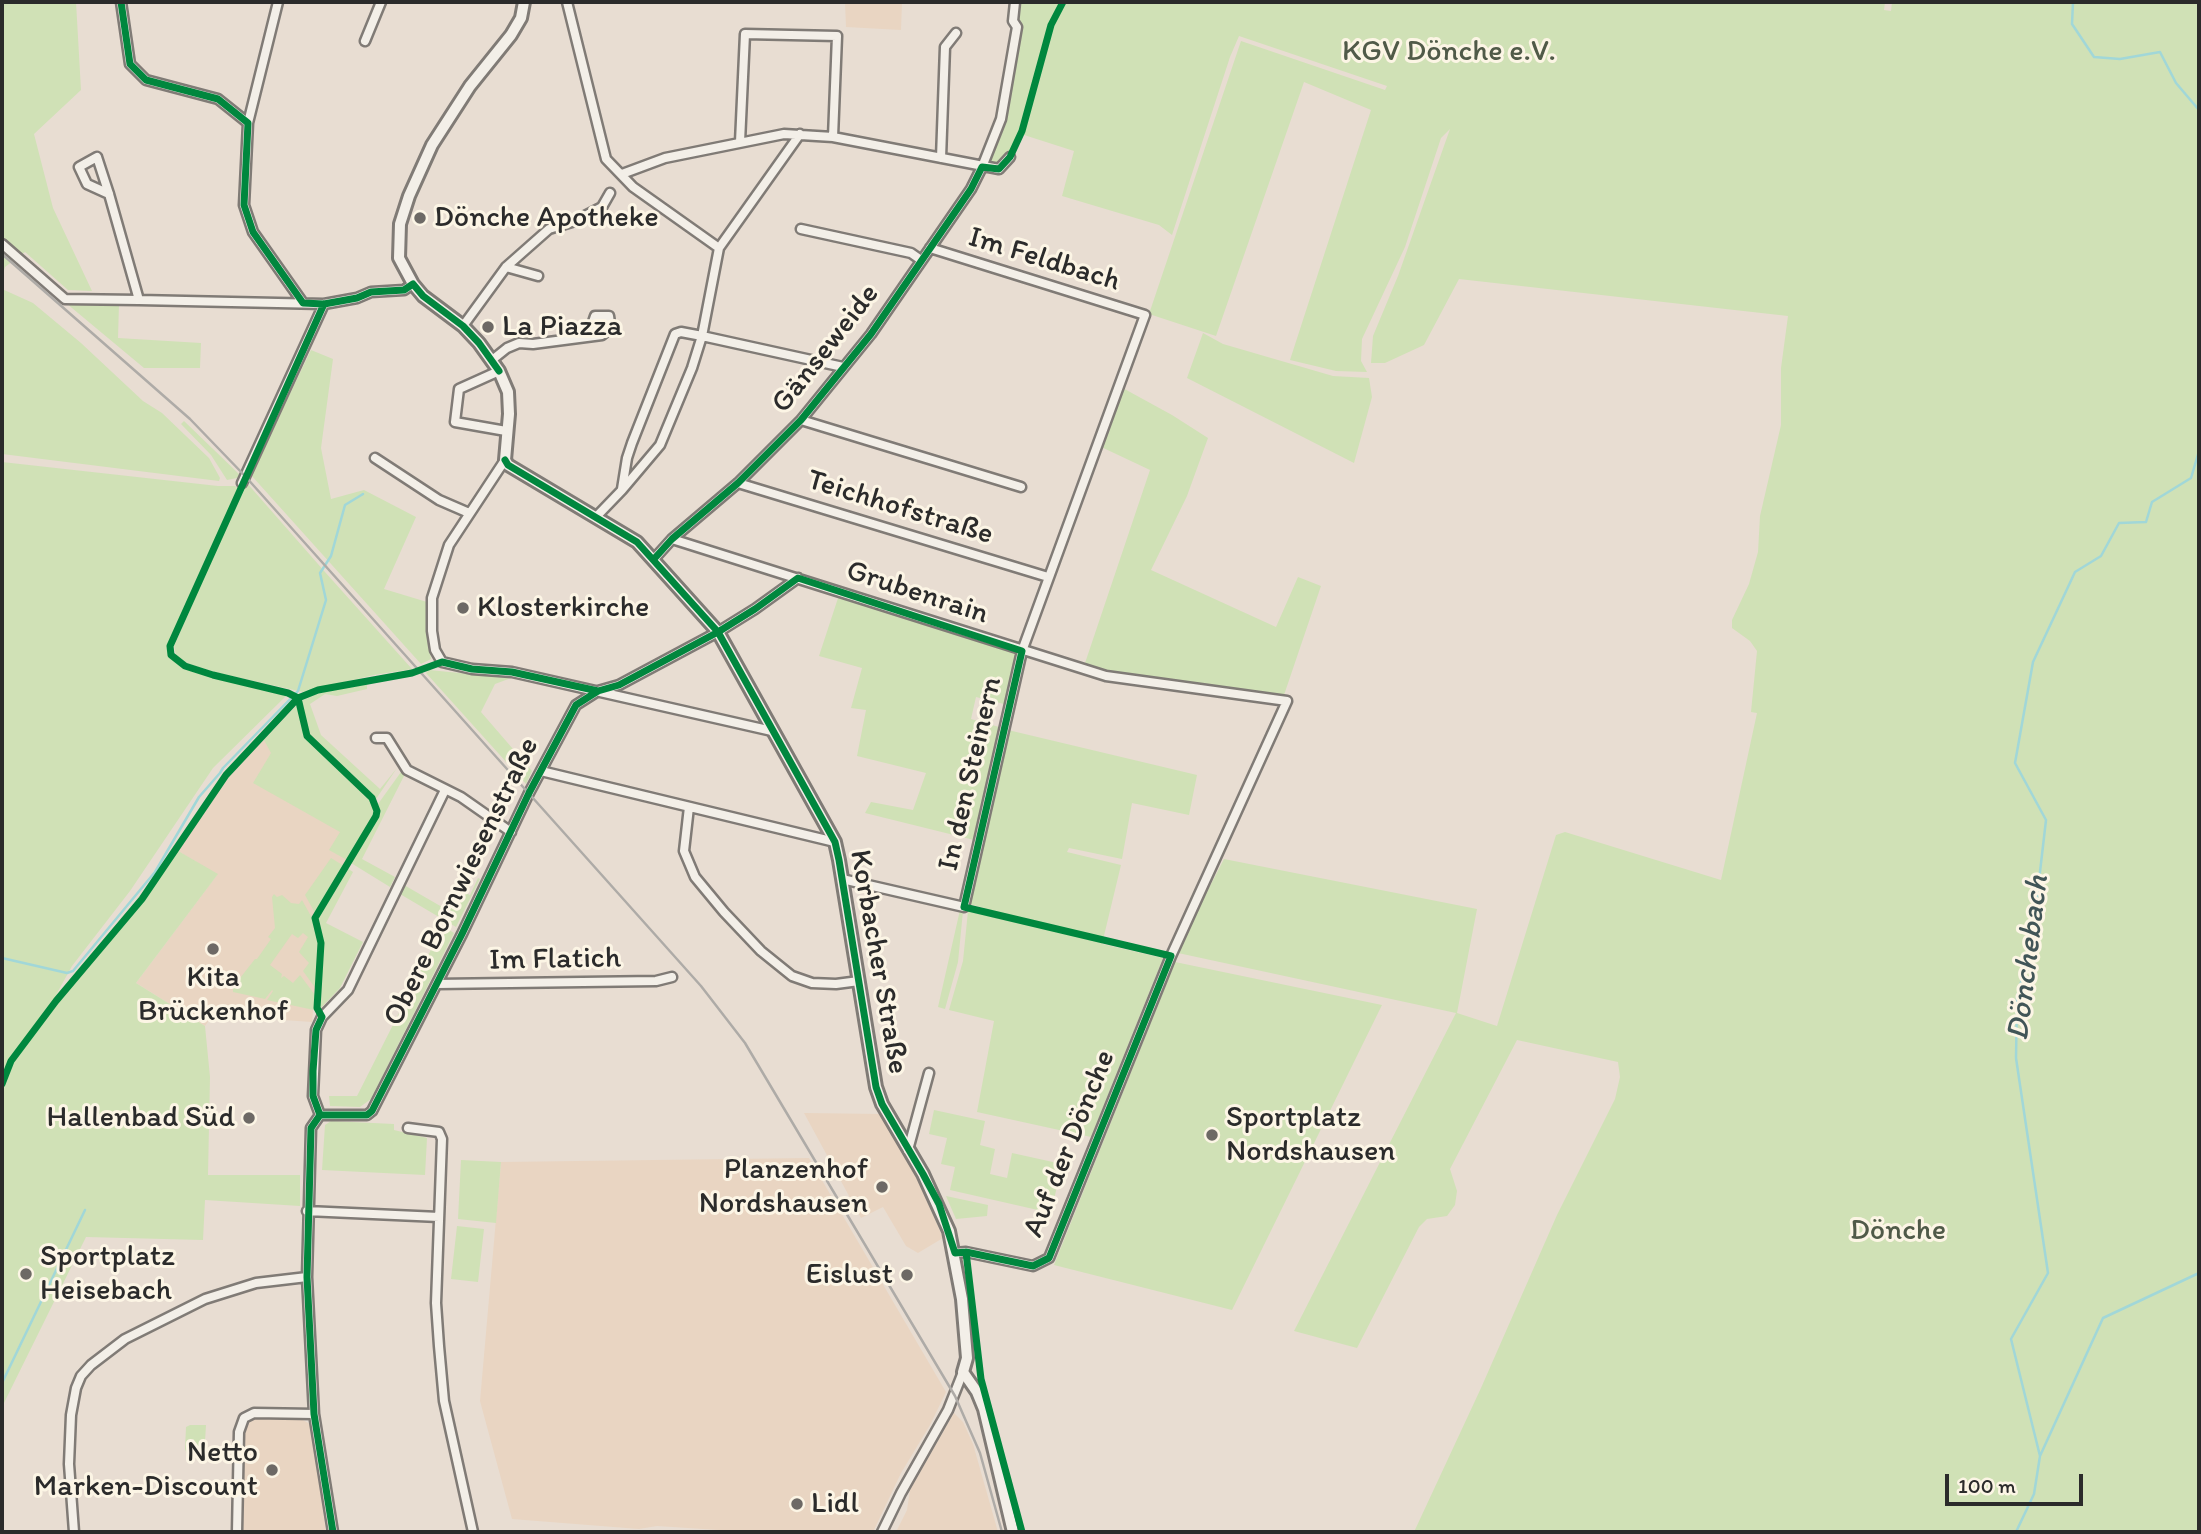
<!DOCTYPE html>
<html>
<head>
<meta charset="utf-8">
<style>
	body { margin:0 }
	#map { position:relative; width:2201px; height:1534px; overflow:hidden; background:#e8ddd2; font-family:Itim,sans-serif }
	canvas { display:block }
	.frame { position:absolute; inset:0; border:4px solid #2b2b2b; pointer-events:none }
	.scale { position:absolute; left:1945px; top:1474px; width:138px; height:32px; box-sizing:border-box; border:4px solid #2b2b2b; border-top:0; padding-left:9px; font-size:21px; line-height:24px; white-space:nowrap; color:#2b2b2b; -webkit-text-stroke:5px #fcf5e5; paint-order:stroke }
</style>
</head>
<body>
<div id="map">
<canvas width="2201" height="1534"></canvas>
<div class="frame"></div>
<div class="scale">100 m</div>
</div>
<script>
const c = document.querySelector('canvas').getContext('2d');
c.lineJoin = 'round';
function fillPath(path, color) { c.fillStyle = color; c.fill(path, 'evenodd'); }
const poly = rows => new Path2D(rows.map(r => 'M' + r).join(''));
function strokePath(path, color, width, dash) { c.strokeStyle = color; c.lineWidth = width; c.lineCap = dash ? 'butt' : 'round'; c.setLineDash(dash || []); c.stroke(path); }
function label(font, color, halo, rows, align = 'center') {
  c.font = font + ' Itim,sans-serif'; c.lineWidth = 6; c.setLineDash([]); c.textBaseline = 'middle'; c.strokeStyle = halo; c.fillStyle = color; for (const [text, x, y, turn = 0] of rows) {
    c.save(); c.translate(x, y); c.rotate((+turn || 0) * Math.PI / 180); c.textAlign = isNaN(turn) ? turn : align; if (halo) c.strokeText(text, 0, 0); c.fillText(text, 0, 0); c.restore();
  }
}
const built = poly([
	[845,2,902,2,901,30,846,27],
	[297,705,305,737,371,800,375,811,373,816,313,918,319,941,312,1022,213,1015,205,1026,136,983,217,875,178,851,228,777],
	[804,1113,882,1114,912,1167,943,1238,918,1253,906,1246,883,1207,861,1218],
	[809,1158,946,1392,930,1425,901,1473,873,1532,749,1532,657,1526,639,1529,512,1519,480,1401,501,1162],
	[954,1413,963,1422,973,1444,998,1532,896,1532,907,1510,910,1490],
	[254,1416,299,1418,310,1424,326,1532,241,1532,244,1428,248,1419]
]);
const green = poly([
	[2,2,76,2,81,90,34,134,53,208,92,291,68,290,25,252,5,267,2,278],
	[1015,2,1885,2,1884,10,1891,11,1892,2,2199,2,2199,1532,1414,1532,1481,1388,1557,1215,1615,1099,1620,1077,1618,1062,1517,1040,1450,1169,1457,1191,1455,1205,1447,1216,1427,1219,1419,1227,1357,1348,1294,1331,1456,1013,1178,953,1196,913,1224,859,1477,909,1457,1013,1497,1026,1556,835,1565,832,1721,880,1757,713,1751,712,1757,651,1750,641,1732,628,1732,620,1749,584,1758,552,1760,516,1781,425,1781,368,1788,316,1459,279,1424,345,1385,363,1371,363,1373,336,1398,276,1450,129,1441,138,1405,247,1362,339,1361,361,1367,372,1336,371,1290,360,1371,110,1304,82,1216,336,1149,314,1241,41,1385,90,1387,86,1239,36,1230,57,1172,235,1159,225,1062,196,1074,151,1021,134,1010,157,999,169,982,167,1001,119,1017,27],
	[2,289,33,303,81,343,143,401,162,413,209,458,220,478,219,481,2,454],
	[66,303,119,304,118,338,201,343,200,368,144,368],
	[1203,333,1223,344,1333,376,1369,378,1372,397,1354,463,1187,378],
	[311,350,333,359,321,448,331,499,364,490,416,517,384,589,427,602,427,631,431,659,421,664,251,475],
	[1119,386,1172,415,1208,438,1187,496,1151,570,1276,627,1298,577,1321,586,1284,695,1083,669,1150,470,1097,445],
	[184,421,240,475,237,478,227,480,211,455,181,424],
	[2,462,218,486,235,486,238,488,169,641,169,656,184,668,286,696,213,768,130,891,72,966,56,995,140,897,173,848,218,874,136,983,205,1026,210,1077,208,1175,300,1175,300,1206,205,1200,203,1240,86,1237,2,1407],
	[246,482,325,572,412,669,374,675,303,692,214,672,186,663,176,655,174,646],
	[840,592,1022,651,1004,704,976,697,971,719,999,727,974,840,865,813,871,802,913,810,926,773,857,756,866,710,851,708,862,668,819,656],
	[429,670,511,678,495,684,481,712,532,771,526,784,426,673],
	[367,683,367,689,337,696,325,694,310,704,321,735,380,789,397,768,376,799,309,735,301,701,319,693],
	[297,705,305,737,371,800,374,806,373,816,347,860,329,850,340,832,253,783,271,753,264,740],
	[1008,730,1197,775,1189,815,1132,803,1122,859,1069,848,1067,852,1121,865,1102,944,1163,958,1091,1137,977,1112,994,1021,949,1010,963,961,968,911,983,915,984,908,970,904],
	[401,772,405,774,362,859,395,877,390,887,351,863,378,817,378,804],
	[331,858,344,866,315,913,305,895],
	[347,868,353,872,326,923,363,942,340,988,320,1009,323,942,317,918],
	[478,878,480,879,456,927,400,894,404,885,449,911,460,890,470,895],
	[274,894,277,897,282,895,291,903,299,904,302,900,312,918,319,941,316,989,303,971,309,963,299,952,308,937,303,933,298,938,292,934,270,965,282,974,281,978,284,976,293,983,300,975,315,995,314,1010,267,1000,273,991,272,990,265,999,233,992,233,987,255,959,257,959,271,939,268,937,275,928,272,897],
	[960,910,963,911,958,962,945,1009,938,1007],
	[443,926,454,933,371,1099,360,1107,330,1106,329,1096,357,1096],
	[1175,962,1382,1005,1232,1310,1054,1265],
	[934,1110,985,1121,980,1145,995,1149,990,1174,1007,1178,1012,1153,1062,1164,1051,1213,950,1190,955,1167,941,1164,947,1138,929,1134],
	[331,1121,394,1124,394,1130,427,1138,425,1175,322,1170,325,1125],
	[461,1160,501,1162,496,1223,458,1219],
	[946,1196,988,1205,987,1216,956,1219],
	[457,1226,484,1229,478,1282,451,1279],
	[190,1425,206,1425,204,1458,188,1456,185,1449,186,1427]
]);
const stream = poly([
	[2073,2,2072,24,2094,57,2120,59,2160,52,2176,83,2199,110],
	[2,958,67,973,73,971,155,872,199,797,220,773,223,768,298,691,326,600,320,573,331,556,345,505,363,494],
	[2,1383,85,1210],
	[2040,1456,2103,1318,2199,1273],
	[2016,1532,2034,1494,2040,1456,2011,1339,2048,1273,2016,1058,2017,997,2032,941,2046,820,2015,763,2033,662,2075,572,2101,556,2119,523,2146,522,2152,502,2191,478,2199,451]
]);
const street = poly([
	[121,2,130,64,146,80,218,99,248,123,244,205,253,232,303,303],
	[567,2,606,159,633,187,719,248],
	[365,41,381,2],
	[248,123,278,2],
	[740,142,745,34,837,36,833,137],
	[941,158,945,47,956,33],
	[622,174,665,158,784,134,833,137,999,169,1010,157],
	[109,194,87,184,79,167,97,157,109,194,139,300,324,304,357,298,371,292,404,290,413,284],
	[801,229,911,253,921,260],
	[2,244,65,299,139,300],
	[506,267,538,276],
	[463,326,506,267,549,229,575,221,602,207,610,193],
	[492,360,507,348,519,343,533,344,602,335,607,331,610,323,609,316,595,316,592,325,594,335],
	[499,371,459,389,455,422,506,431],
	[801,420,1021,487],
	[375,458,439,500,469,513],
	[505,460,449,545,432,598,432,631,435,650,442,662,472,669,512,672,772,731],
	[242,483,324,304],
	[738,483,1048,577],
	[622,489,627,458,632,443,675,334,681,332,702,336,843,367],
	[596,517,622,490,660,445,692,368,702,336,719,248,800,134],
	[672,539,1106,676,1287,701,1171,956,1049,1258,1033,1266,966,1252,955,1253],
	[654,559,672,539,738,483,801,420,871,334,971,189,982,167,1001,119,1017,27,1013,21,1015,2],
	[376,738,387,738,407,770,461,797,511,832],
	[541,771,835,842],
	[689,807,684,851,695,877,724,912,761,951,792,976,812,983,836,984,859,981],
	[842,879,964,907,1022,651,1145,315,930,248],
	[437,984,656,981,672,977],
	[320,1115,367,1115,372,1111,462,934,529,793,576,705,598,691,619,685,718,632,755,609,798,578],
	[320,1115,311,1128,307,1277,314,1414,333,1532],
	[320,1115,313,1096,316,1030,322,1017,348,990,445,790],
	[408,1128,439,1132,442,1139,436,1303,439,1346,444,1401,473,1532],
	[908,1150,929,1073],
	[307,1211,439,1217],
	[74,1532,69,1464,71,1415,76,1388,81,1376,91,1365,125,1339,205,1299,256,1283,307,1277],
	[237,1532,239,1432,244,1418,254,1413,314,1414],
	[882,1532,901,1493,948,1410,963,1372]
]);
const secondary = poly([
	[524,2,521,18,511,35,470,86,432,145,409,196,400,224,399,258,413,284,423,296,463,326,479,343,499,371,508,392,509,414,505,460,508,465,637,542,718,632,835,842,839,860,876,1087,882,1104,923,1174,949,1231,962,1299,967,1358,963,1372,977,1392,984,1409,1013,1532]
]);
const rail = poly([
	[2,254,190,419,245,476,701,986,745,1043,955,1396,980,1453,1002,1532]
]);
const cycleway = poly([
	[121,2,130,64,146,80,218,99,248,123,244,205,253,232,303,303,324,304,357,298,371,292,404,290,413,284,423,296,463,326,479,343,499,371],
	[654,559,672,539,738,483,801,420,871,334,971,189,982,167,999,169,1010,157,1022,131,1051,25,1063,2],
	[298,698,288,693,213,675,185,666,171,655,170,646,324,304],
	[298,698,307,736,372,798,377,811,376,816,315,918,321,943,317,1008,322,1017,316,1030,313,1071,313,1096,320,1115],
	[2,1084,11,1061,56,1001,142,899,226,775,298,698,318,690,412,673,442,662,472,669,512,672,598,691],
	[320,1115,367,1115,372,1111,462,934,529,793,576,705,598,691,619,685,718,632,755,609,798,578,1022,651,964,907,1171,956,1049,1258,1033,1266,966,1252,955,1253,939,1204,923,1174,882,1104,876,1087,839,860,835,842,718,632,637,542,508,465,505,460],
	[320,1115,311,1128,307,1277,314,1414,333,1532],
	[966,1252,981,1379,1022,1532]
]);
const markers = [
	[420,218,7,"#6d6965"],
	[488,327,7,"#6d6965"],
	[463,608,7,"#6d6965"],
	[213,949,7,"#6d6965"],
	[249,1118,7,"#6d6965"],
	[1212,1135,7,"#6d6965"],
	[882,1187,7,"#6d6965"],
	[26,1274,7,"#6d6965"],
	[907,1275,7,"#6d6965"],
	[272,1470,7,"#6d6965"],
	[797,1504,7,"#6d6965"]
];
const parkNames = [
	["KGV Dönche e.V.",1449,52],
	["Dönche",1898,1231]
];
const poiNames = [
	["Dönche Apotheke",434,218],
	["La Piazza",502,327],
	["Klosterkirche",477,608],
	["Kita",213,978,"center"],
	["Brückenhof",213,1012,"center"],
	["Hallenbad Süd",235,1118,"right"],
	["Sportplatz",1226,1118],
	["Nordshausen",1226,1152],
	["Planzenhof",868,1170,"right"],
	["Nordshausen",868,1204,"right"],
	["Sportplatz",40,1257],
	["Heisebach",40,1291],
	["Eislust",893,1275,"right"],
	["Netto",258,1453,"right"],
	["Marken-Discount",258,1487,"right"],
	["Lidl",811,1504]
];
const streetNames = [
	["Im Feldbach",1044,260,17],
	["Gänseweide",826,349,-52],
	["Teichhofstraße",900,508,17],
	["Grubenrain",917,593,18],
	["In den Steinern",971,774,-77],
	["Obere Bornwiesenstraße",462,882,-64],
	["Im Flatich",555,960,-1],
	["Korbacher Straße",878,962,80],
	["Auf der Dönche",1070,1144,-68]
];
const waterNames = [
	["Dönchebach",2029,958,-83]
];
fillPath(built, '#e9d5c2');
fillPath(green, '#d0e1b6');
strokePath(stream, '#a1d7d8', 2.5);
strokePath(street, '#807b76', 13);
strokePath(secondary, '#807b76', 16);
strokePath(street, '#f3efe8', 8);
strokePath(secondary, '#f3efe8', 10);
strokePath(rail, '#aeaba7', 2.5);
strokePath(cycleway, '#00873e', 7);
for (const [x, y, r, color] of markers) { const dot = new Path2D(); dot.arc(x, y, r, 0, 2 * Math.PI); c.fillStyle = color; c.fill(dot); strokePath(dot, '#fcf5e5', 2.5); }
label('30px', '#505a48', '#fcf5e5', parkNames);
label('30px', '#2b2b2b', '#fcf5e5', poiNames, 'left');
label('30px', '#2b2b2b', '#fcf5e5', streetNames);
label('italic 32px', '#415557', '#fcf5e5', waterNames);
</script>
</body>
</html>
